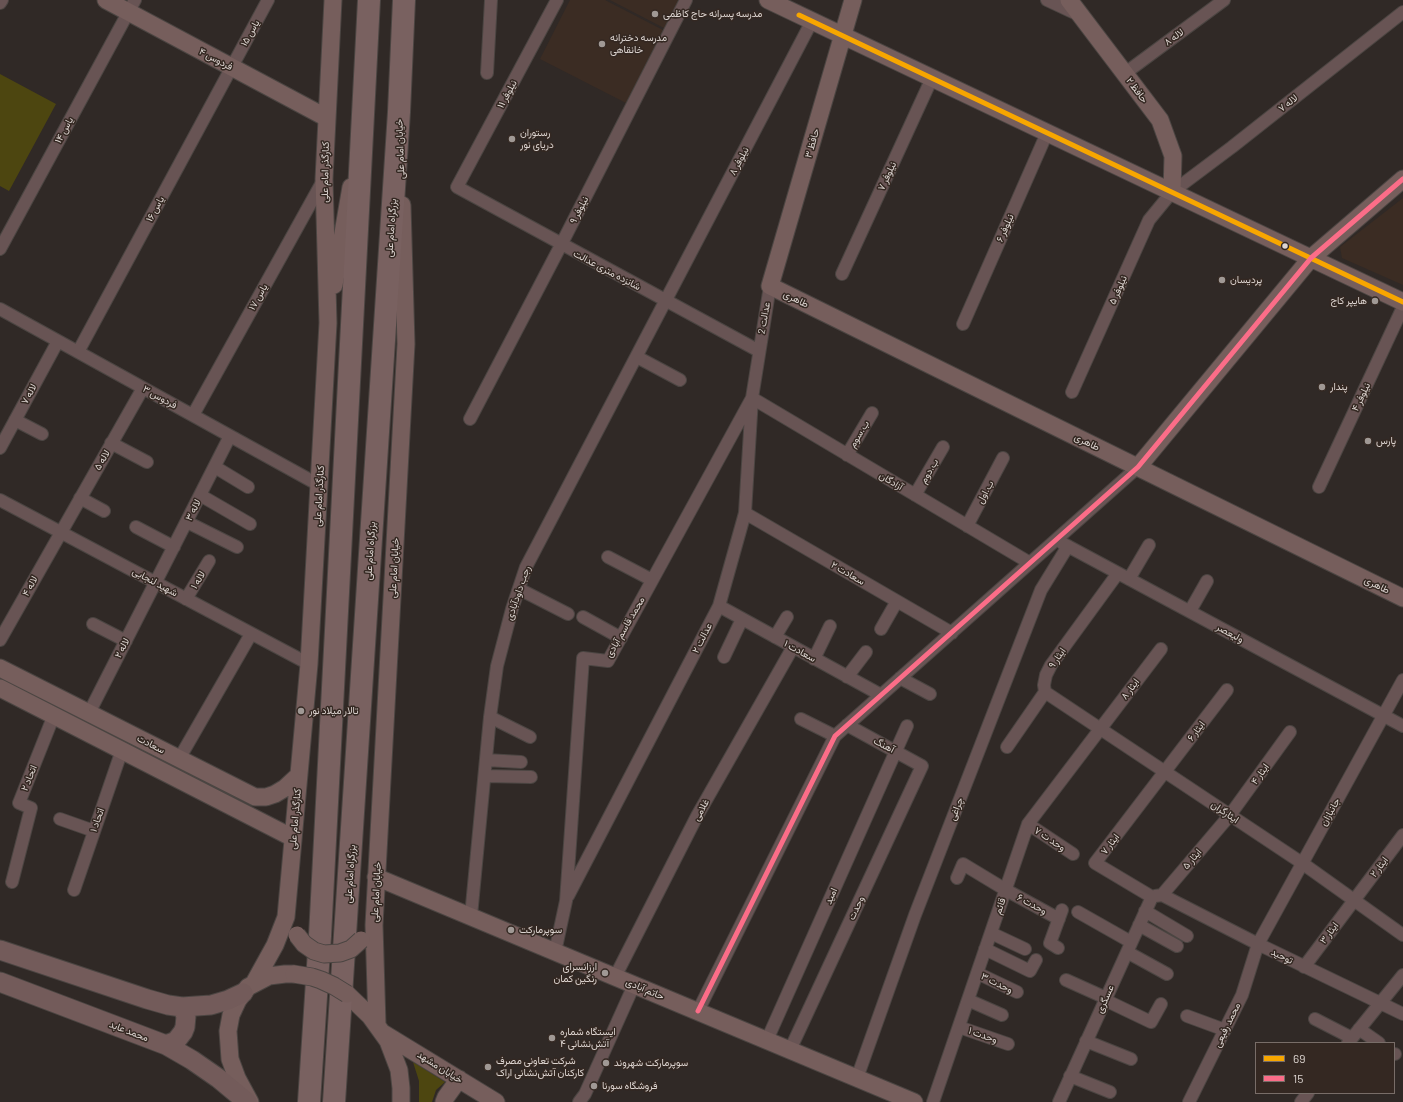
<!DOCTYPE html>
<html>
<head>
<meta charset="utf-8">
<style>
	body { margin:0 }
	#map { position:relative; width:1403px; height:1102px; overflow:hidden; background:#302926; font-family:Barlow,sans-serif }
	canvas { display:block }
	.legend { position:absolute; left:1255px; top:1042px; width:140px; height:52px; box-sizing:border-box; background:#342822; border:1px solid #786d68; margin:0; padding:5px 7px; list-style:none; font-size:12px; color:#ddd5d1 }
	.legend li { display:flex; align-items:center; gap:8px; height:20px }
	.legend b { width:20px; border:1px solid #786d68 }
</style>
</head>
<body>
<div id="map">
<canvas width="1403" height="1102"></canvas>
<ul class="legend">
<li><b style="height:5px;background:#f7a600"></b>69</li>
<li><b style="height:5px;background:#fb6d88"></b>15</li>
</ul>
</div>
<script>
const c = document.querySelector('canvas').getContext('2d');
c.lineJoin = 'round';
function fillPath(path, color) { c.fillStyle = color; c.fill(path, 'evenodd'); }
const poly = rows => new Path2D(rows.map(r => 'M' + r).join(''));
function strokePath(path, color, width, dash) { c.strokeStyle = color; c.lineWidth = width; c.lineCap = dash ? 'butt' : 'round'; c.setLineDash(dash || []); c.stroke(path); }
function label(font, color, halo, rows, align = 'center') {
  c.font = font + ' Barlow,Vazirmatn,sans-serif'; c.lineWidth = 3; c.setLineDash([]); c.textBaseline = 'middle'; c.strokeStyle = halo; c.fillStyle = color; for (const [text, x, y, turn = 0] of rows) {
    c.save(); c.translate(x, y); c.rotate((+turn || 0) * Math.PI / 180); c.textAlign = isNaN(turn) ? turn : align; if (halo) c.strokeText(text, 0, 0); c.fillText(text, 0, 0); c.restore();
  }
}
const built = poly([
	[570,0,605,0,663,30,626,103,540,59],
	[610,0,679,0,664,28],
	[1403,198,1403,285,1342,258,1340,247]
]);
const green = poly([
	[0,74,56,104,9,191,0,186],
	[413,1062,445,1082,436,1090,432,1102,419,1102,419,1081]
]);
const street = poly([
	[557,0,457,187,759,351],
	[1047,0,1079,15],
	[0,3,2,0],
	[487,73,491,0],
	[1124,74,1224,0],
	[0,249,135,0],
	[842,274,932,78],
	[0,309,319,485],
	[963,324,1047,133],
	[78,352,268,0],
	[637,357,680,380],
	[1072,392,1149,220,1172,192,1232,147,1403,12],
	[193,415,324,179],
	[470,419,561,245,686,0],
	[15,420,42,434],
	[111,443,147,462],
	[0,448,58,341],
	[847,455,872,413],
	[215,467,248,487],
	[1319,487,1403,307],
	[200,495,250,524],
	[915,495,943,447],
	[80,498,104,511],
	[0,500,309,664],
	[745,513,952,633],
	[187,522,237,547],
	[967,526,1003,458],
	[136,527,174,547],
	[1062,543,1403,726],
	[608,557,652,580],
	[1129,579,1149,545],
	[519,589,568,614],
	[186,599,209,561],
	[719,606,881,695],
	[1190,611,1207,581],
	[583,617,621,638],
	[93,624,126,641],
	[881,629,897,601],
	[775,637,787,617],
	[0,640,143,388],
	[724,657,742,619],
	[814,659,830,626],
	[847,677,866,652],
	[900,678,930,694],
	[1045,692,1302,863,1403,935],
	[89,713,230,436],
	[490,717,530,737],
	[801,719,835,736],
	[1007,747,1045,692,1044,685,1046,675,1051,665,1118,573],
	[179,759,251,634],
	[486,760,521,762],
	[485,776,531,777],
	[60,819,94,831],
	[1028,824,1073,854],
	[957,878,963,864,1006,890,1059,919],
	[12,882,31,808,19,803,54,715],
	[74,890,122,750],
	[1162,895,1258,944,1403,1014],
	[568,896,719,606,745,513,752,398,770,286],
	[1155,896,1162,895,1230,815,1290,732],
	[1152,897,1095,863,1227,690],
	[1145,911,1187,936],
	[1078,912,1131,942],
	[471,916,490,717,497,666,512,609,526,567,812,21],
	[1139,925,1177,946],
	[991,933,1025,949],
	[1058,948,1050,943,1062,910],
	[985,949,1030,971,1036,960],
	[555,952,566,901,583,658,608,661,752,398,1030,563],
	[1127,952,1167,974],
	[1304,967,1403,835],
	[977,973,1017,992],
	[615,977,697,816,793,647],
	[1066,980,1106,998],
	[968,1000,1002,1015],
	[1105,1000,1151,1022,1161,1004],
	[698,1011,835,736,1138,467],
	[1187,1016,1225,1030],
	[1315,1019,1352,1038],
	[959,1027,1008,1044],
	[1359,1029,1379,1043],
	[767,1040,907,726],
	[1086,1041,1131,1059],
	[1348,1043,1403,975],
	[790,1050,922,766,847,725],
	[1394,1054,1395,1054],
	[1070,1076,1110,1092],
	[857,1078,915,915,1041,590,1068,546],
	[579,1102,585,1094,634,985],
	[933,1102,1028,824,1161,649],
	[1059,1102,1152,897],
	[1189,1102,1242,995,1258,944,1403,680],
	[1301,1102,1308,1093]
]);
const secondary = poly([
	[106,0,327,118],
	[768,0,1403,302],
	[853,0,770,286,1403,598],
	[1069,0,1160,120,1173,156,1172,192],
	[334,285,351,187],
	[1138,467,1311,258,1403,179],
	[0,668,255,797,266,797,275,794,285,788,299,775],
	[0,688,293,838],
	[376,877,914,1102],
	[254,983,275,945,286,917,309,664,328,323,324,179,333,0],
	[347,994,370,1016,388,1041,399,1070,401,1088,401,1102],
	[377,1024,374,925,406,344,402,205],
	[383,1033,496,1102],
	[250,1102,237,1078,230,1059,228,1031,231,1015,238,1000,248,987,269,976,285,974,294,974],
	[444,1102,446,1097,459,1079]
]);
const primary = poly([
	[0,950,147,999,168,1005,182,1007,211,1005,228,1000,243,993],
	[0,982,166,1045,192,1060,218,1078,247,1102],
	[166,1045,176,1041,183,1032,185,1027,186,1016,182,1007]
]);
const highway = poly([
	[309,1102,320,936,369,0],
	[334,1102,399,112,404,0]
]);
const secondaryBridge = poly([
	[297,935,304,944,314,951,324,954,340,953,351,949,361,940],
	[294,974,312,977,321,980,334,986,347,994]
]);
const bus1 = poly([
	[799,15,1403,302]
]);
const bus2 = poly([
	[698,1011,835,736,1138,467,1311,258,1403,179]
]);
const markers = [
	[655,14,4,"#a09995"],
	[602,44,4,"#a09995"],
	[512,139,4,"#a09995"],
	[1285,246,3.5,"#ddd5d1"],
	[1222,280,4,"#a09995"],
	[1375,301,4,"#a09995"],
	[1322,387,4,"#a09995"],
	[1368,441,4,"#a09995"],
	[301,711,4,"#a09995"],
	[511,930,4,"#a09995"],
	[605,973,4,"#a09995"],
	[552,1038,4,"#a09995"],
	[606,1063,4,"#a09995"],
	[488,1067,4,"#a09995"],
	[594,1086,4,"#a09995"]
];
const poiNames = [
	["مدرسه پسرانه حاج کاظمی",663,14],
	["مدرسه دخترانه",610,38],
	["خانقاهی",610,50],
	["رستوران",520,133],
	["دریای نور",520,145],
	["پردیسان",1230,280],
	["هایپر کاج",1367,301,"right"],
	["پندار",1330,387],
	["پارس",1376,441],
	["تالار میلاد نور",309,711],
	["سوپرمارکت",519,930],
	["ارزانسرای",597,967,"right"],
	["رنگین کمان",597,979,"right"],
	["ایستگاه شماره",560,1032],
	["۴ آتش‌نشانی",560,1044],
	["شرکت تعاونی مصرف",496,1061],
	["کارکنان آتش‌نشانی اراک",496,1073],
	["سوپرمارکت شهروند",614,1063],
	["فروشگاه سورنا",602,1086]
];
const streetNames = [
	["یاس ۱۵",250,33,-61],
	["لاله ۸",1174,37,-36],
	["فردوس ۴",216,59,28],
	["حافظ ۲",1137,90,53],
	["نیلوفر ۱۱",507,94,-62],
	["لاله ۷",1288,103,-38],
	["یاس ۱۴",64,130,-62],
	["حافظ ۳",812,143,-74],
	["خیابان امام علی",400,149,-92],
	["نیلوفر ۸",739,161,-62],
	["کنارگذر امام علی",325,172,-89],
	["نیلوفر ۷",887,176,-65],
	["یاس ۱۶",155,209,-62],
	["نیلوفر ۹",579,210,-63],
	["بزرگراه امام علی",391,228,-86],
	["نیلوفر ۶",1005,228,-66],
	["شانزده متری عدالت",607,270,28],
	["نیلوفر ۵",1118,290,-66],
	["یاس ۱۷",258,297,-61],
	["طاهری",796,299,26],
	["عدالت 2",764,318,-80],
	["لاله ۷",29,394,-62],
	["فردوس ۳",160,397,29],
	["نیلوفر ۴",1361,397,-65],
	["ب.سوم",859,434,-59],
	["طاهری",1087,442,26],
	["لاله ۵",102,460,-60],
	["ب.دوم",929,471,-60],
	["آزادگان",891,481,31],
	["ب.اول",985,492,-62],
	["کنارگذر امام علی",319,496,-87],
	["لاله ۳",193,510,-63],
	["بزرگراه امام علی",370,551,-86],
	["خیابان امام علی",394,568,-87],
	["سعادت ۲",848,573,30],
	["لاله ۱",198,580,-59],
	["شهید لنجابی",155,582,28],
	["طاهری",1377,585,26],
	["لاله ۴",30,586,-61],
	["رجب داودآبادی",518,593,-71],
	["محمد قاسم آبادی",625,627,-60],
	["ولیعصر",1230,633,28],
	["عدالت ۲",702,638,-63],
	["لاله ۲",122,648,-63],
	["سعادت ۱",800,651,29],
	["ایثار ۹",1057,658,-56],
	["ایثار ۸",1130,689,-53],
	["ایثار ۶",1196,731,-53],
	["سعادت",151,744,27],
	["آهنگ",884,745,28],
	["ایثار ۴",1260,774,-54],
	["اتحاد ۲",29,778,-68],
	["چراغی",956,809,-69],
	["غلامی",701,810,-61],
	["ایثارگران",1225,812,34],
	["جانبازان",1330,812,-61],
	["کنارگذر امام علی",295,819,-85],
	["اتحاد ۱",97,820,-71],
	["وحد ت ۷",1050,839,34],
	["ایثار ۷",1110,844,-52],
	["ایثار ۵",1192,859,-50],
	["ایثار ۲",1379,867,-53],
	["بزرگراه امام علی",350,874,-86],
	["خیابان امام علی",376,892,-87],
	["امید",831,896,-66],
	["وحدت ۶",1032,904,29],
	["قائم",1000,906,-71],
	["وحدت",856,908,-65],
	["ایثار ۳",1329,933,-53],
	["توحید",1282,956,26],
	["وحدت ۳",997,983,26],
	["حاتم آبادی",645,989,23],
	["عسگری",1105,999,-66],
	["محمد رفیعی",1227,1025,-64],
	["محمد عابد",129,1031,21],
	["وحدت ۱",983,1035,20],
	["خیابان مشهد",440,1067,32]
];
fillPath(built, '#3b2c23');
fillPath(green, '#4d4610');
strokePath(street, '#4b4542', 14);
strokePath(secondary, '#4b4542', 19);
strokePath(primary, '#4b4542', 21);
strokePath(highway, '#4b4542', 24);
strokePath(street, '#685454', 12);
strokePath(secondary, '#765e5c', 17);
strokePath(primary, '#735b5a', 19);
strokePath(highway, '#796160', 22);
strokePath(secondaryBridge, '#4b4542', 19, []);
strokePath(secondaryBridge, '#765e5c', 17);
strokePath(bus1, '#f7a600', 5);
strokePath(bus2, '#fb6d88', 5);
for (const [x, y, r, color] of markers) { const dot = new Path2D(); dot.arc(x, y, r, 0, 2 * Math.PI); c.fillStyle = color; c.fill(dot); strokePath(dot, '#342822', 1.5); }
label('10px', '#ddd5d1', '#342822', poiNames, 'left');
label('10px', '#ddd5d1', '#342822', streetNames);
</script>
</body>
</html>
